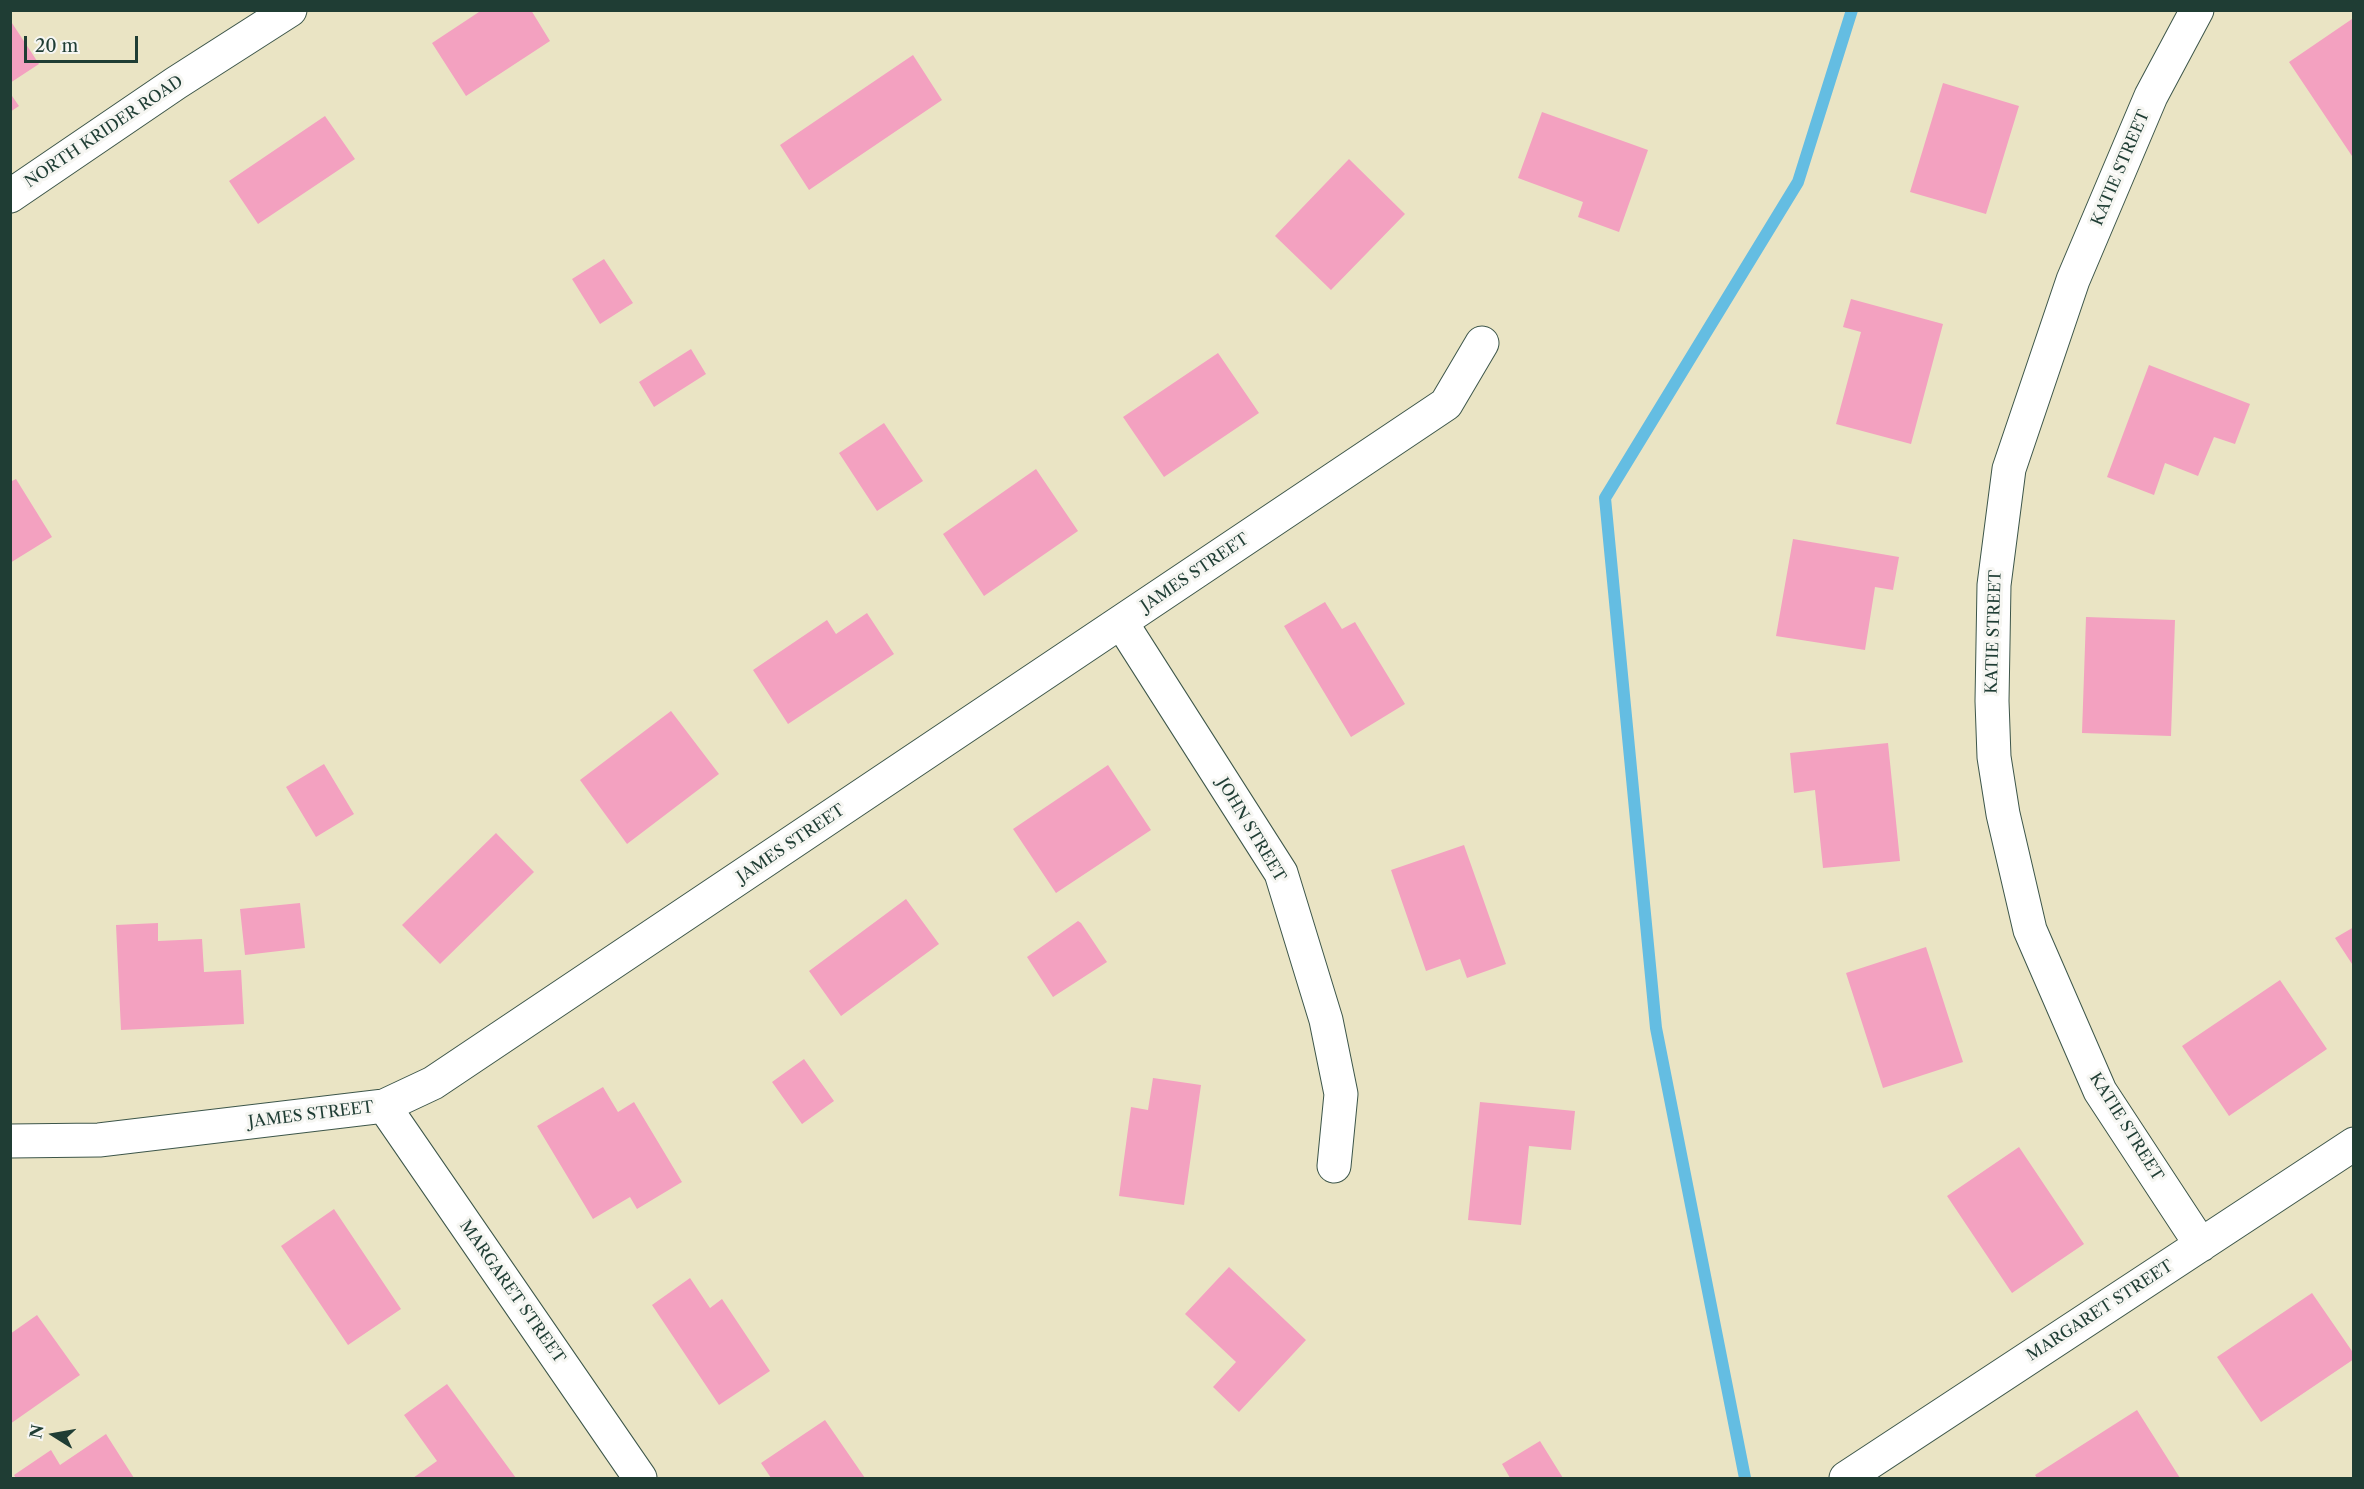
<!DOCTYPE html>
<html>
<head>
<meta charset="utf-8">
<style>
	body { margin:0 }
	#map { position:relative; width:2364px; height:1489px; overflow:hidden; background:#eae4c4; font-family:"Libre Caslon Text",serif }
	canvas { display:block }
	.frame { position:absolute; inset:0; border:12px solid #1f3d34; pointer-events:none }
	.north { position:absolute; left:24px; top:1405px; width:60px; height:60px; -webkit-text-stroke:4px #f6f6f2; paint-order:stroke; rotate:281deg; font-size:16px; font-weight:700; line-height:24px; text-align:center; color:#1f3d34 }
	.north::after { content:''; display:block; margin:auto; width:21px; height:27px; background:#1f3d34; clip-path:polygon(50% 0,100% 100%,50% 72%,0 100%) }
	.scale { position:absolute; left:24px; top:36px; width:114px; height:27px; box-sizing:border-box; border:3px solid #1f3d34; border-top:0; padding-left:8px; font-size:18px; line-height:21px; white-space:nowrap; color:#1f3d34; -webkit-text-stroke:4px #f6f6f2; paint-order:stroke }
</style>
</head>
<body>
<div id="map">
<canvas width="2364" height="1489"></canvas>
<div class="frame"></div>
<div class="north">N</div>
<div class="scale">20 m</div>
</div>
<script>
const c = document.querySelector('canvas').getContext('2d');
c.lineJoin = 'round';
const poly = rows => new Path2D(rows.map(r => 'M' + r).join(''));
function strokePath(path, color, width, dash) { c.strokeStyle = color; c.lineWidth = width; c.lineCap = dash ? 'butt' : 'round'; c.setLineDash(dash || []); c.stroke(path); }
function fillPath(path, color) { c.fillStyle = color; c.fill(path, 'evenodd'); }
function label(font, color, halo, rows, align = 'center') {
  c.font = font + ' "Libre Caslon Text",serif'; c.lineWidth = 6; c.setLineDash([]); c.textBaseline = 'middle'; c.strokeStyle = halo; c.fillStyle = color; for (const [text, x, y, turn = 0] of rows) {
    c.save(); c.translate(x, y); c.rotate((+turn || 0) * Math.PI / 180); c.textAlign = isNaN(turn) ? turn : align; if (halo) c.strokeText(text, 0, 0); c.fillText(text, 0, 0); c.restore();
  }
}
const stream = poly([
	[1745,1478,1656,1028,1605,498,1798,182,1852,10]
]);
const building = poly([
	[482,10,531,10,550,41,466,96,432,43],
	[2352,19,2354,20,2354,159,2289,62],
	[10,20,39,64,10,83],
	[913,55,942,100,809,190,780,145],
	[1943,83,2019,106,1986,214,1910,192],
	[10,93,19,106,10,112],
	[1542,112,1648,150,1619,232,1578,217,1583,202,1518,178],
	[325,116,355,159,258,224,229,181],
	[1349,159,1405,214,1331,290,1275,236],
	[604,259,633,303,600,324,572,279],
	[1851,299,1943,324,1911,444,1836,424,1861,332,1843,327],
	[691,349,706,374,654,407,639,382],
	[1218,353,1259,413,1164,477,1123,417],
	[2149,365,2250,404,2235,444,2214,437,2198,476,2165,463,2154,495,2107,477],
	[884,423,923,481,877,511,839,453],
	[1036,469,1078,531,984,596,943,534],
	[16,479,52,537,10,563,10,482],
	[1793,539,1899,557,1893,590,1875,587,1865,650,1776,636],
	[1325,602,1342,629,1355,622,1405,704,1351,737,1284,626],
	[867,613,894,654,788,724,753,670,827,620,836,634],
	[2086,617,2175,620,2171,736,2082,733],
	[671,711,719,774,627,844,580,780],
	[1888,743,1900,861,1823,868,1815,790,1794,793,1790,753],
	[324,764,354,814,316,837,286,787],
	[1108,765,1151,830,1056,893,1013,829],
	[496,833,534,872,440,964,402,925],
	[1464,845,1506,964,1467,978,1460,959,1426,971,1391,870],
	[906,899,939,944,841,1016,809,971],
	[300,903,305,948,245,955,240,909],
	[1078,921,1081,923,1107,962,1053,997,1027,957],
	[158,923,158,941,202,939,204,972,241,970,244,1024,121,1030,116,925],
	[2354,927,2354,967,2335,938],
	[1926,947,1963,1062,1883,1088,1846,973],
	[2280,980,2327,1049,2229,1116,2182,1046],
	[804,1059,834,1101,802,1124,772,1082],
	[1153,1078,1201,1085,1184,1205,1119,1196,1131,1107,1148,1110],
	[603,1087,618,1112,634,1102,682,1182,637,1209,630,1197,593,1219,537,1126],
	[1480,1102,1575,1111,1571,1150,1529,1146,1521,1225,1468,1220],
	[2019,1147,2084,1244,2012,1293,1947,1196],
	[334,1209,401,1309,348,1345,281,1246],
	[1229,1267,1306,1340,1239,1412,1213,1387,1236,1362,1185,1314],
	[690,1278,710,1308,722,1299,770,1371,719,1405,652,1305],
	[2312,1293,2354,1354,2354,1359,2261,1422,2217,1357],
	[37,1315,80,1375,10,1424,10,1334],
	[447,1384,516,1478,413,1478,437,1461,404,1415],
	[2137,1410,2180,1478,2037,1478,2035,1475],
	[825,1420,865,1478,771,1478,761,1463],
	[106,1434,134,1478,16,1478,14,1475,51,1450,60,1465],
	[1540,1441,1563,1478,1510,1478,1502,1464]
]);
const minor = poly([
	[2197,10,2151,96,2073,280,2009,469,1994,585,1992,701,1994,757,2003,814,2030,930,2100,1091,2201,1245],
	[10,196,176,83,290,10],
	[1121,622,1281,873,1326,1020,1341,1094,1334,1166],
	[384,1106,640,1478],
	[10,1141,99,1140,384,1106,433,1083,1446,404,1482,343],
	[1846,1478,2354,1144]
]);
const streetNames = [
	["NORTH KRIDER ROAD",104,132,-34],
	["KATIE STREET",2121,168,-67],
	["JAMES STREET",1195,573,-34],
	["KATIE STREET",1994,632,-88],
	["JOHN STREET",1251,830,59],
	["JAMES STREET",791,844,-34],
	["JAMES STREET",311,1115,-7],
	["KATIE STREET",2126,1127,58],
	["MARGARET STREET",512,1292,55],
	["MARGARET STREET",2100,1311,-33]
];
strokePath(stream, '#64bde2', 12);
fillPath(building, '#f3a1c0');
strokePath(minor, '#3d564a', 35);
strokePath(minor, '#fff', 33);
label('16px', '#1f3d34', '#f6f6f2', streetNames);
</script>
</body>
</html>
